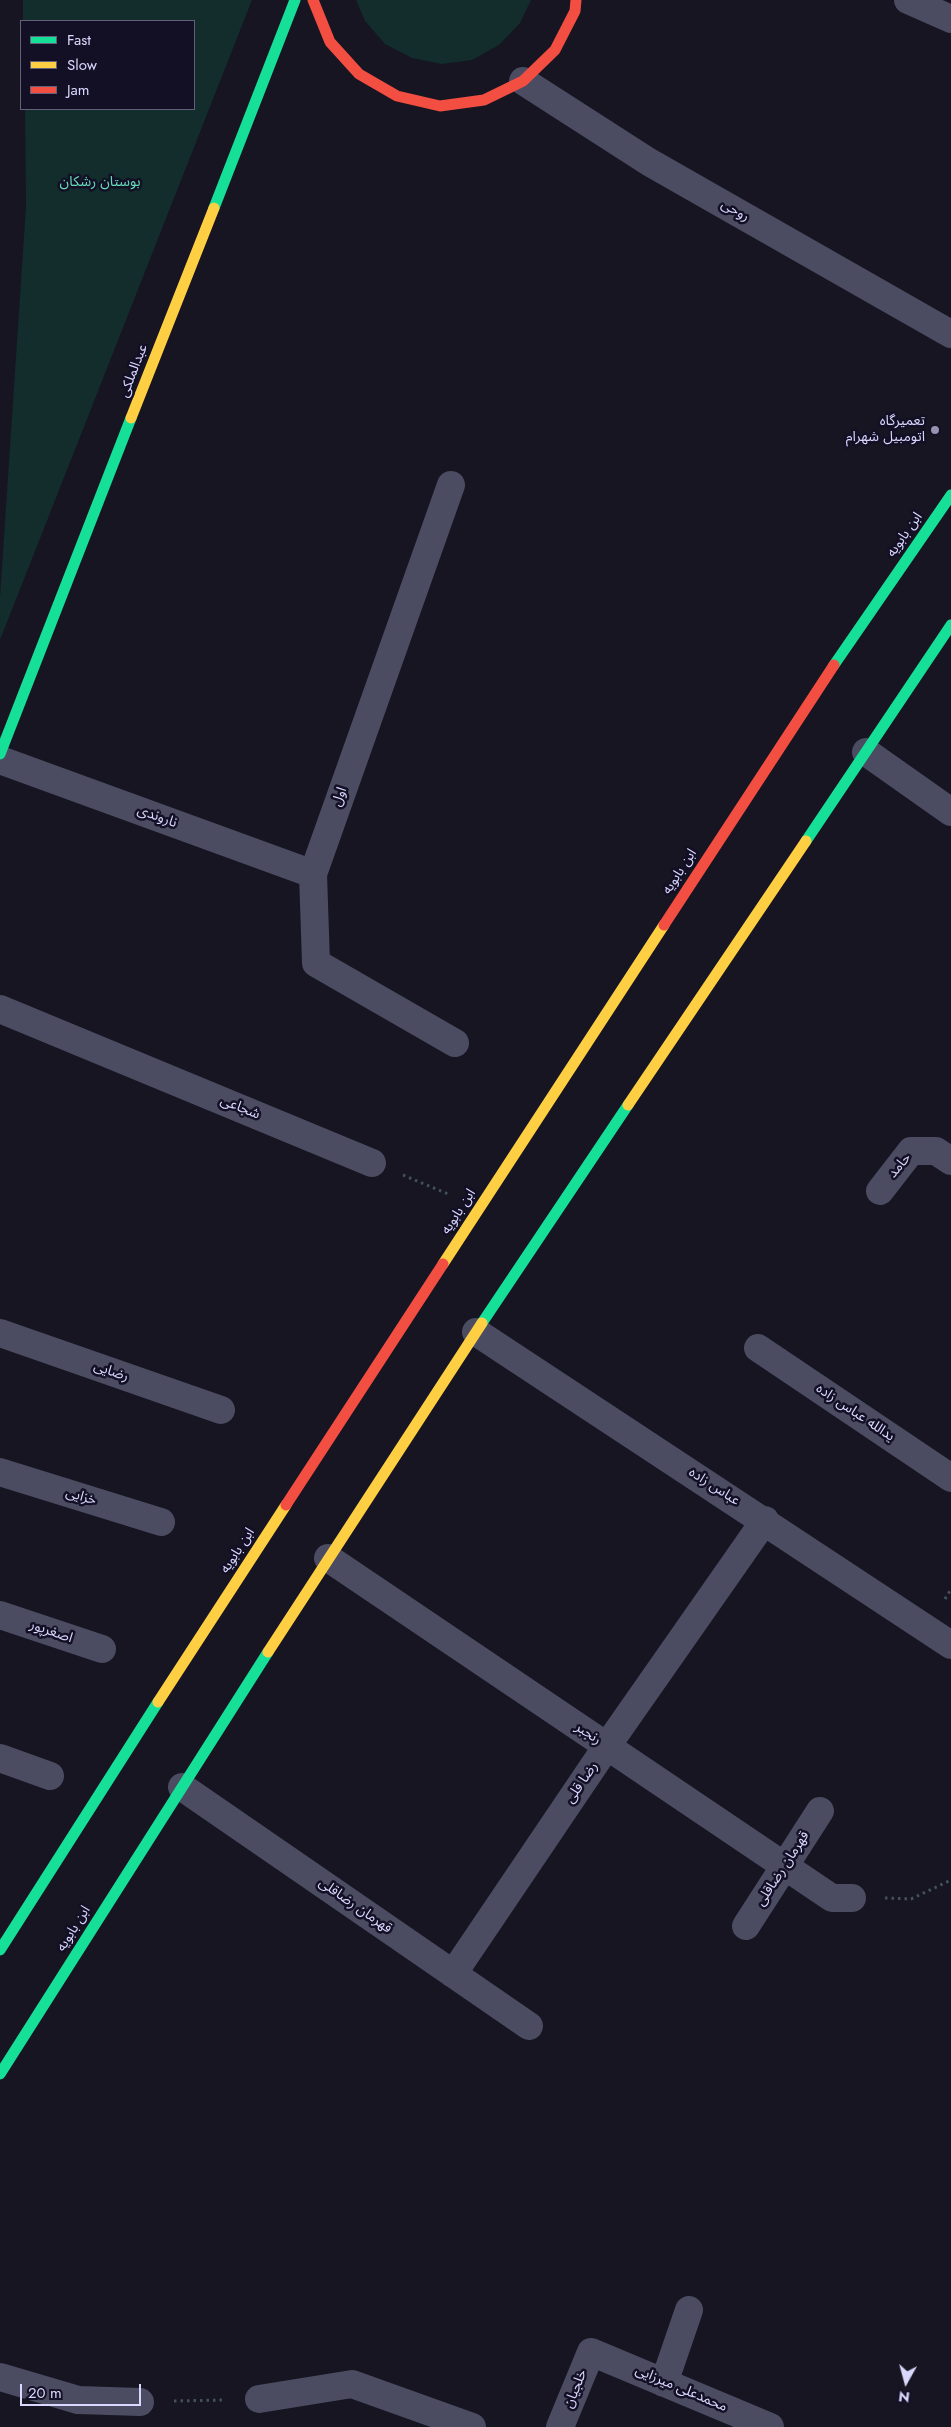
<!DOCTYPE html>
<html>
<head>
<meta charset="utf-8">
<style>
	body { margin:0 }
	#map { position:relative; width:951px; height:2427px; overflow:hidden; background:#161521; font-family:Jost,sans-serif }
	canvas { display:block }
	.legend { position:absolute; left:20px; top:20px; width:175px; height:90px; box-sizing:border-box; background:#131026; border:1px solid #63607c; margin:0; padding:6px 9px; list-style:none; font-size:15px; color:#dad7fe }
	.legend li { display:flex; align-items:center; gap:10px; height:25px }
	.legend b { width:25px; border:1px solid #63607c }
	.north { position:absolute; left:881px; top:2357px; width:50px; height:50px; -webkit-text-stroke:4px #131026; paint-order:stroke; rotate:187deg; font-size:14px; font-weight:700; line-height:20px; text-align:center; color:#dad7fe }
	.north::after { content:''; display:block; margin:auto; width:18px; height:22px; background:#dad7fe; clip-path:polygon(50% 0,100% 100%,50% 72%,0 100%) }
	.scale { position:absolute; left:20px; top:2384px; width:121px; height:22px; box-sizing:border-box; border:2px solid #dad7fe; border-top:0; padding-left:6px; font-size:15px; line-height:18px; white-space:nowrap; color:#dad7fe; -webkit-text-stroke:4px #131026; paint-order:stroke }
</style>
</head>
<body>
<div id="map">
<canvas width="951" height="2427"></canvas>
<ul class="legend">
<li><b style="height:6px;background:#16e098"></b>Fast</li>
<li><b style="height:6px;background:#ffcf43"></b>Slow</li>
<li><b style="height:6px;background:#f24e42"></b>Jam</li>
</ul>
<div class="north">N</div>
<div class="scale">20 m</div>
</div>
<script>
const c = document.querySelector('canvas').getContext('2d');
c.lineJoin = 'round';
function fillPath(path, color) { c.fillStyle = color; c.fill(path, 'evenodd'); }
const poly = rows => new Path2D(rows.map(r => 'M' + r).join(''));
function strokePath(path, color, width, dash) { c.strokeStyle = color; c.lineWidth = width; c.lineCap = dash ? 'butt' : 'round'; c.setLineDash(dash || []); c.stroke(path); }
function label(font, color, halo, rows, align = 'center') {
  c.font = font + ' Jost,"Noto Sans Arabic",sans-serif'; c.lineWidth = 5; c.setLineDash([]); c.textBaseline = 'middle'; c.strokeStyle = halo; c.fillStyle = color; for (const [text, x, y, turn = 0] of rows) {
    c.save(); c.translate(x, y); c.rotate((+turn || 0) * Math.PI / 180); c.textAlign = isNaN(turn) ? turn : align; if (halo) c.strokeText(text, 0, 0); c.fillText(text, 0, 0); c.restore();
  }
}
const green = poly([
	[23,0,252,0,0,640,0,597,26,206,25,109,194,109,194,21,23,21],
	[356,0,531,0,520,23,499,45,472,60,442,64,412,58,385,44,365,21]
]);
const path = poly([
	[403,1175,448,1194],
	[945,1599,951,1589],
	[885,1898,911,1899,951,1880],
	[174,2401,225,2400]
]);
const street = poly([
	[908,0,951,19],
	[523,81,649,162,951,334],
	[451,485,313,874,316,963,455,1043],
	[866,752,951,812],
	[0,760,313,874],
	[0,1009,372,1163],
	[880,1191,911,1151,936,1151,951,1161],
	[476,1332,951,1645],
	[0,1333,221,1410],
	[758,1348,951,1478],
	[0,1472,161,1522],
	[328,1558,832,1898,852,1898],
	[0,1615,102,1649],
	[0,1758,50,1776],
	[182,1787,529,2026],
	[746,1926,820,1811],
	[453,1974,607,1746,765,1520],
	[0,2377,78,2400,140,2402],
	[664,2383,689,2310],
	[259,2399,352,2384,472,2427],
	[560,2427,591,2352,770,2427]
]);
const fast = poly([
	[214,208,295,0],
	[834,665,951,495],
	[0,754,131,418],
	[806,841,951,625],
	[482,1323,628,1105],
	[0,1950,158,1702],
	[0,2074,268,1652]
]);
const slow = poly([
	[131,418,214,208],
	[628,1105,806,841],
	[443,1264,664,925],
	[268,1652,482,1323],
	[158,1702,286,1505]
]);
const jam = poly([
	[313,0,330,42,359,74,397,96,440,106,484,100,523,81,555,50,575,11,576,0],
	[664,925,834,665],
	[286,1505,443,1264]
]);
const markers = [
	[935,430,5,"#9593b1"]
];
const parkNames = [
	["بوستان رشکان",100,183]
];
const streetNames = [
	["روحی",735,211,30],
	["عبدالملکی",134,371,-69],
	["ابن بابویه",905,535,-55],
	["اول",340,797,-70],
	["ناروندی",157,817,20],
	["ابن بابویه",680,872,-57],
	["شجاعی",240,1108,22],
	["حامد",900,1166,-50],
	["ابن بابویه",459,1212,-57],
	["رضایی",111,1372,19],
	["یدالله عباس زاده",855,1413,34],
	["عباس زاده",714,1487,33],
	["خزایی",81,1497,17],
	["ابن بابویه",238,1551,-57],
	["اصغرپور",51,1632,19],
	["رنجبر",588,1734,34],
	["رضا قلی",582,1783,-56],
	["قهرمان رضاقلی",783,1869,-57],
	["قهرمان رضاقلی",355,1906,35],
	["ابن بابویه",74,1929,-58],
	["خلجیان",576,2389,-68],
	["محمدعلی میرزایی",681,2389,23]
];
const poiNames = [
	["تعمیرگاه",925,422],
	["اتومبیل شهرام",925,438]
];
fillPath(green, '#132c2c');
strokePath(path, '#44515d', 3, [2.5, 4]);
strokePath(street, '#4b4b62', 28);
strokePath(fast, '#16e098', 11);
strokePath(slow, '#ffcf43', 11);
strokePath(jam, '#f24e42', 11);
for (const [x, y, r, color] of markers) { const dot = new Path2D(); dot.arc(x, y, r, 0, 2 * Math.PI); c.fillStyle = color; c.fill(dot); strokePath(dot, '#131026', 2); }
label('14px', '#65dcba', '#131026', parkNames);
label('14px', '#dad7fe', '#131026', streetNames);
label('14px', '#dad7fe', '#131026', poiNames, 'right');
</script>
</body>
</html>
